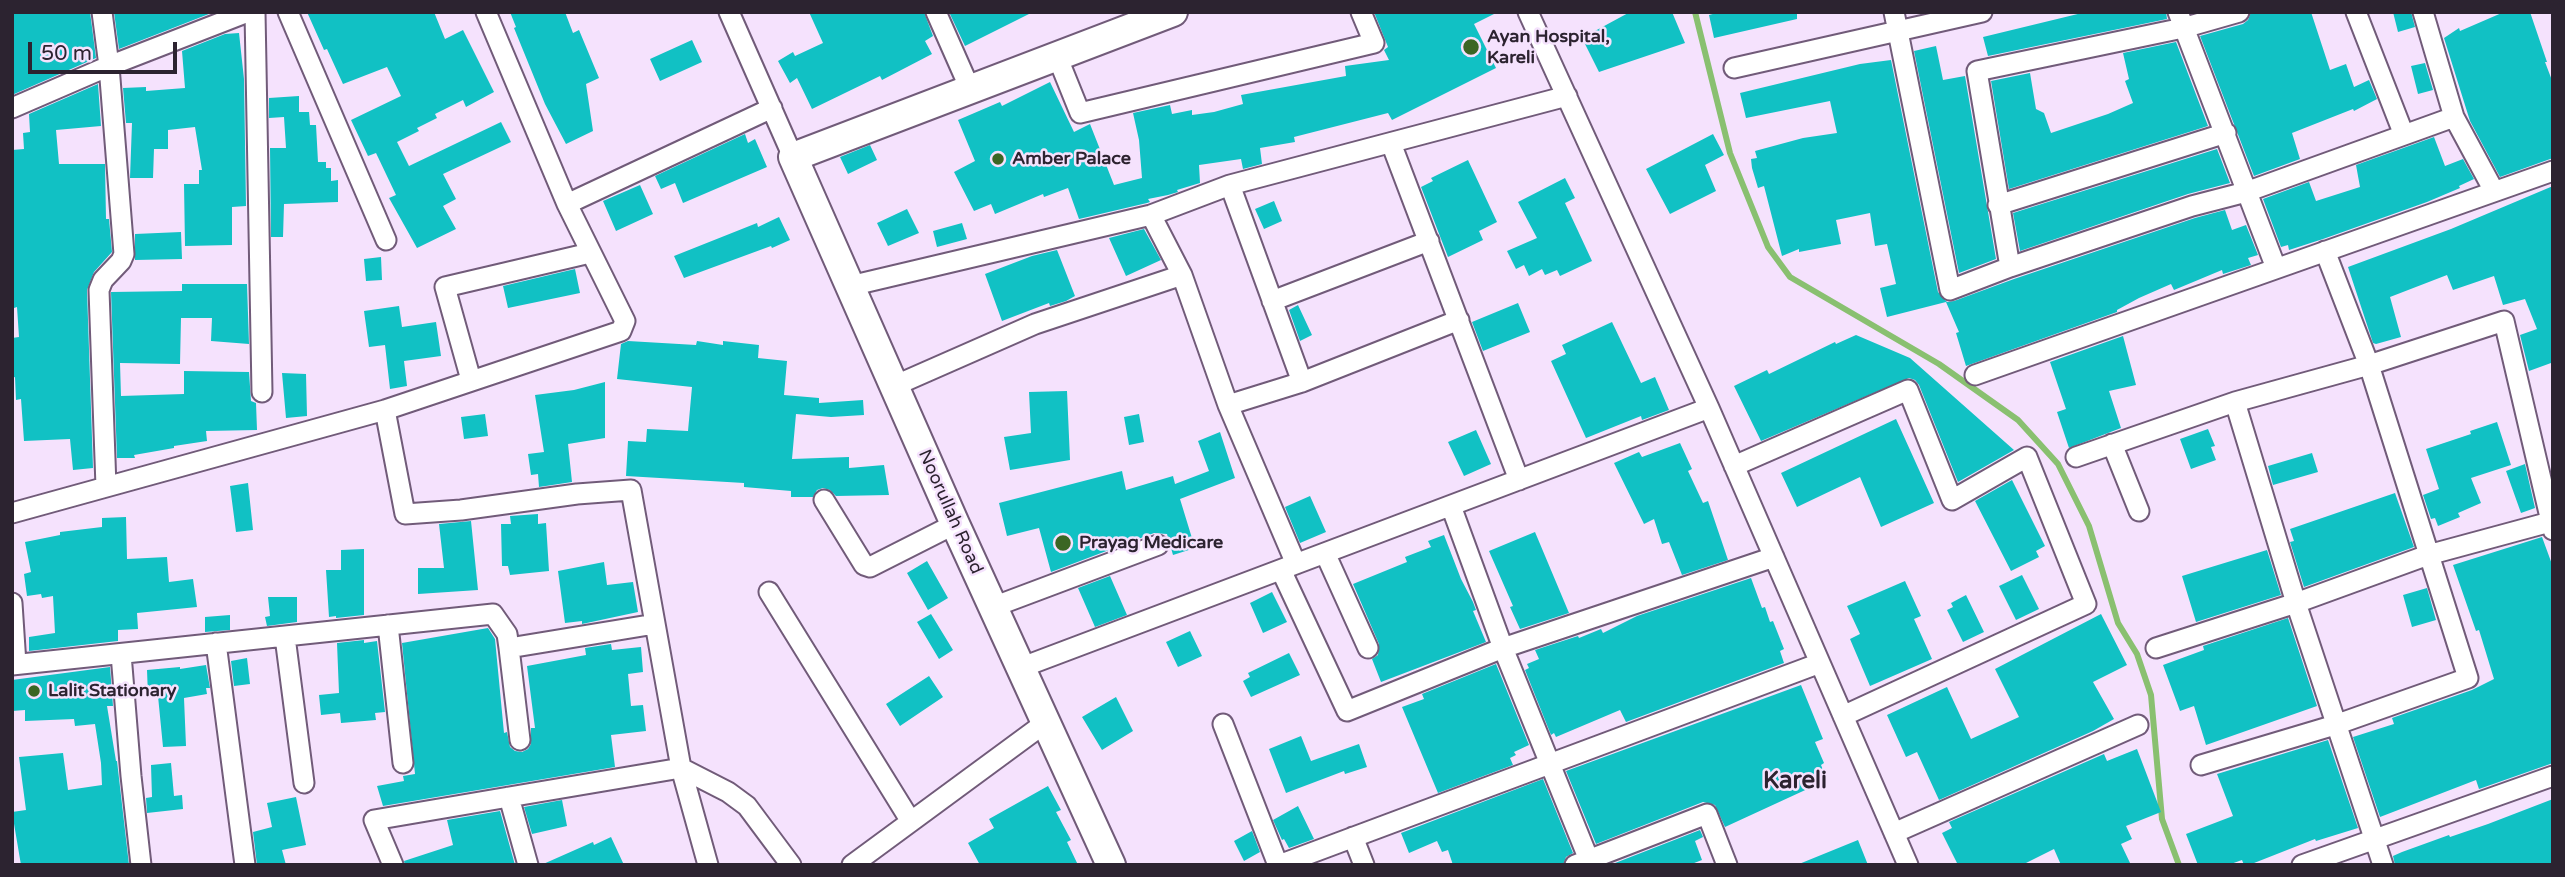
<!DOCTYPE html>
<html>
<head>
<meta charset="utf-8">
<style>
	body { margin:0 }
	#map { position:relative; width:2565px; height:877px; overflow:hidden; background:#f5e2fd; font-family:"Varela Round",sans-serif }
	canvas { display:block }
	.frame { position:absolute; inset:0; border:14px solid #2c2330; pointer-events:none }
	.scale { position:absolute; left:28px; top:42px; width:149px; height:32px; box-sizing:border-box; border:4px solid #2c2330; border-top:0; padding-left:9px; font-size:21px; line-height:24px; white-space:nowrap; color:#2c2330; -webkit-text-stroke:5px #f5e2fd; paint-order:stroke }
</style>
</head>
<body>
<div id="map">
<canvas width="2565" height="877"></canvas>
<div class="frame"></div>
<div class="scale">50 m</div>
</div>
<script>
const c = document.querySelector('canvas').getContext('2d');
c.lineJoin = 'round';
const poly = rows => new Path2D(rows.map(r => 'M' + r).join(''));
function strokePath(path, color, width, dash) { c.strokeStyle = color; c.lineWidth = width; c.lineCap = dash ? 'butt' : 'round'; c.setLineDash(dash || []); c.stroke(path); }
function fillPath(path, color) { c.fillStyle = color; c.fill(path, 'evenodd'); }
function label(font, color, halo, rows, align = 'center') {
  c.font = font + ' "Varela Round",sans-serif'; c.lineWidth = 5; c.setLineDash([]); c.textBaseline = 'middle'; c.strokeStyle = halo; c.fillStyle = color; for (const [text, x, y, turn = 0] of rows) {
    c.save(); c.translate(x, y); c.rotate((+turn || 0) * Math.PI / 180); c.textAlign = isNaN(turn) ? turn : align; if (halo) c.strokeText(text, 0, 0); c.fillText(text, 0, 0); c.restore();
  }
}
const stream = poly([
	[1695,12,1730,153,1768,247,1790,277,1939,364,2018,420,2058,464,2089,526,2118,623,2137,654,2151,695,2162,819,2179,865]
]);
const building = poly([
	[12,12,90,12,96,58,12,95],
	[114,12,214,12,119,49],
	[307,12,434,12,445,39,463,30,494,92,466,107,463,100,435,114,437,118,417,128,419,131,397,142,409,166,501,122,511,142,443,174,456,199,443,206,456,229,417,248,389,198,396,195,376,153,368,156,351,120,401,96,387,67,343,84,327,49,324,50],
	[510,12,565,12,573,33,579,30,599,78,586,84,593,131,566,144,545,104,514,28,516,27],
	[809,12,924,12,933,36,925,41,932,54,882,80,880,76,812,109,797,78,790,83,778,61,793,52,795,56,823,43],
	[949,12,1033,12,965,46],
	[1374,12,1498,12,1474,24,1496,68,1392,120,1388,113,1294,137,1295,142,1260,148,1262,164,1243,169,1241,159,1199,165,1200,183,1177,190,1178,192,1168,195,1148,199,1150,202,1147,203,1079,219,1068,188,1044,197,1043,194,995,214,991,204,974,211,954,172,975,161,958,120,1000,102,1002,106,1050,82,1074,132,1090,124,1114,185,1142,178,1139,140,1133,113,1170,105,1172,114,1192,110,1192,115,1214,112,1243,104,1241,95,1346,76,1345,66,1389,60,1384,50,1388,47],
	[1630,12,1672,12,1685,43,1599,72,1582,38],
	[1720,12,1797,12,1797,19,1714,38,1709,15],
	[2086,12,2166,12,2167,19,1988,56,1983,37],
	[2251,12,2311,12,2330,70,2346,64,2354,87,2369,80,2377,99,2354,111,2353,109,2292,133,2300,159,2254,176,2200,36,2243,24,2248,20],
	[2393,12,2411,12,2415,27,2398,32],
	[2504,12,2530,12,2547,62,2545,62,2553,83,2553,158,2500,177,2470,121,2444,38,2459,28,2460,31],
	[239,33,244,79,246,206,232,207,232,245,185,246,184,184,199,184,199,170,202,170,195,127,168,130,168,149,154,149,153,178,130,178,132,123,126,123,123,88,146,87,146,91,185,88,182,51,225,34],
	[692,40,702,62,660,81,650,59],
	[2176,42,2208,126,2009,189,1991,81,2030,73,2036,109,2044,113,2051,133,2108,114,2133,103,2125,81,2129,79,2123,53],
	[1936,46,1943,80,1965,76,1996,259,1959,273,1914,51],
	[1891,60,1938,292,1947,302,1954,301,2014,279,2195,218,2225,210,2232,230,2246,225,2258,255,2248,258,2251,265,2223,274,2222,270,2174,290,2171,284,2139,298,2117,310,2117,312,1966,366,1956,333,1959,332,1946,302,1887,317,1880,288,1896,284,1887,244,1875,246,1870,213,1836,220,1841,244,1799,252,1799,249,1782,256,1764,186,1758,188,1752,168,1751,159,1757,158,1755,151,1803,138,1837,133,1830,101,1746,118,1740,93,1860,64],
	[2425,63,2433,90,2418,94,2411,66],
	[98,84,101,126,56,130,59,164,105,164,106,219,109,219,112,252,94,272,87,290,93,468,73,470,70,439,24,441,21,399,16,400,15,377,12,378,12,338,19,337,17,307,14,308,12,276,12,150,24,149,23,133,30,132,29,114],
	[299,96,299,112,309,112,310,125,316,125,318,162,326,162,326,168,331,168,331,181,338,180,338,202,284,204,283,237,271,237,270,148,286,148,284,117,269,118,269,98],
	[745,134,748,143,755,139,767,167,683,203,675,183,661,189,655,176],
	[1713,134,1724,155,1705,165,1716,191,1670,214,1646,169],
	[2434,137,2445,166,2463,159,2474,179,2459,186,2460,188,2427,202,2323,239,2289,250,2288,245,2281,247,2263,199,2309,182,2316,201,2360,187,2356,165],
	[870,145,877,160,848,174,840,157],
	[2217,149,2230,183,2188,194,2020,251,2013,213],
	[1468,160,1497,222,1479,231,1483,240,1448,257,1421,187,1433,181,1431,178],
	[1565,178,1575,198,1565,203,1592,261,1560,276,1557,270,1545,275,1542,269,1529,276,1524,265,1516,269,1507,251,1537,238,1518,202],
	[640,185,653,214,616,231,603,201],
	[2553,186,2553,365,2551,363,2529,371,2520,335,2537,329,2525,299,2503,305,2494,276,2453,290,2447,275,2390,297,2401,337,2376,344,2373,343,2348,267,2451,229],
	[1274,201,1282,221,1264,229,1255,209],
	[907,209,919,233,888,246,877,223],
	[779,217,790,240,772,248,771,246,684,278,674,256,757,223,758,227],
	[962,223,967,239,937,247,933,231],
	[1144,229,1161,260,1126,276,1109,238],
	[181,232,182,259,135,260,135,234],
	[1057,250,1075,296,1066,301,1050,306,1049,303,1002,321,985,274,1032,256],
	[381,257,382,280,366,281,364,259],
	[575,269,580,293,508,308,503,286],
	[182,284,247,284,249,344,211,341,212,318,181,318,180,364,120,363,121,396,184,394,184,371,249,372,251,401,256,403,257,430,206,431,207,441,174,446,174,448,134,455,135,458,117,458,111,292,182,291],
	[1518,303,1530,332,1483,351,1472,322],
	[1298,305,1312,335,1300,341,1289,310],
	[399,306,402,327,436,322,441,356,404,361,407,386,390,389,385,345,369,347,364,311],
	[1612,322,1641,383,1655,377,1669,410,1642,420,1641,416,1586,438,1551,361,1566,354,1562,345],
	[1856,335,1910,358,2014,450,1958,482,1919,385,1915,380,1909,378,1761,441,1734,386,1767,370,1769,374,1835,342,1836,344],
	[2123,336,2136,385,2109,391,2121,428,2069,448,2057,412,2066,409,2050,362],
	[628,341,696,345,697,341,723,345,723,341,759,345,758,358,787,361,784,395,819,398,819,403,863,400,864,415,831,417,796,414,792,459,849,457,849,468,884,465,889,495,836,496,830,490,823,488,817,490,813,497,791,497,791,491,744,487,744,483,626,476,628,441,646,442,647,429,688,431,692,387,617,379,621,344],
	[282,373,306,374,307,416,286,418],
	[605,382,605,438,568,444,572,482,539,487,538,474,531,475,528,454,544,452,535,395,574,390],
	[1067,391,1070,460,1010,470,1004,437,1031,433,1029,392],
	[485,414,488,436,464,439,461,417],
	[1139,414,1144,442,1129,445,1124,417],
	[1896,419,1934,503,1881,527,1860,477,1797,507,1781,473],
	[2497,422,2511,465,2471,478,2481,503,2458,513,2460,517,2438,526,2435,518,2431,519,2423,495,2439,489,2426,449,2471,434,2470,431],
	[2208,429,2215,446,2211,447,2216,460,2191,469,2180,439],
	[1476,430,1491,464,1464,476,1448,442],
	[1220,432,1235,478,1180,499,1195,548,1173,555,1167,534,1154,533,1051,572,1039,528,1007,536,999,503,1122,471,1126,490,1173,476,1175,484,1209,471,1198,441],
	[1680,443,1692,469,1688,471,1703,503,1708,501,1728,560,1682,575,1669,542,1662,544,1654,519,1644,524,1614,463,1639,452,1642,457],
	[2312,453,2318,472,2273,485,2268,466],
	[2525,464,2535,508,2521,513,2506,471],
	[2012,480,2045,546,2036,551,2039,557,2011,571,1975,501],
	[248,483,253,530,236,532,230,486],
	[2395,493,2414,547,2304,587,2290,542,2294,541,2290,529],
	[1310,496,1326,532,1300,543,1285,507],
	[538,514,538,524,546,523,549,571,510,575,508,566,502,566,501,524,511,524,510,516],
	[126,517,127,559,167,557,169,582,193,579,197,607,137,613,138,629,118,630,118,641,29,651,29,637,55,633,53,596,42,598,41,594,27,596,24,574,31,572,25,542,60,535,60,532,102,527,102,518],
	[471,521,478,590,418,594,418,568,444,568,439,524],
	[1535,532,1569,613,1520,629,1510,607,1513,606,1489,551],
	[1444,535,1461,579,1473,602,1476,610,1473,611,1486,642,1381,682,1372,659,1378,655,1379,644,1353,584,1407,562,1405,557,1431,547,1428,541],
	[2542,537,2553,567,2553,763,2479,789,2476,780,2380,817,2353,737,2394,724,2392,718,2472,690,2494,679,2479,630,2476,631,2453,565],
	[364,549,364,615,336,618,336,616,329,617,326,570,341,570,341,550],
	[2267,550,2281,595,2196,622,2182,576],
	[927,561,948,598,928,610,907,573],
	[604,562,607,585,633,582,638,612,582,624,582,621,565,623,558,571],
	[2022,575,2039,609,2016,620,1999,586],
	[1110,576,1127,615,1095,627,1078,588],
	[1751,578,1762,608,1765,607,1770,622,1773,621,1784,649,1780,651,1784,663,1626,722,1620,710,1556,737,1554,733,1551,735,1525,670,1529,668,1527,664,1539,659,1535,650,1578,636,1579,638,1601,629,1603,633,1637,616],
	[1905,581,1921,616,1914,619,1932,659,1870,686,1850,639,1860,634,1847,606],
	[2427,588,2436,620,2412,627,2403,595],
	[1272,592,1287,622,1263,633,1250,603],
	[1966,595,1984,632,1963,642,1947,610,1953,607,1951,603],
	[268,597,297,597,297,622,267,626,265,617,270,616],
	[931,614,953,650,939,659,917,622],
	[2101,614,2127,665,2093,682,2114,719,2093,731,1939,800,1917,752,1906,757,1887,715,1947,687,1971,739,2019,717,1995,669],
	[230,615,230,630,205,632,205,617],
	[2288,618,2317,706,2206,745,2194,706,2180,711,2163,665,2204,650,2203,646],
	[488,628,495,639,504,733,507,732,510,747,515,751,522,752,528,749,531,744,531,728,535,728,527,666,586,655,585,648,611,644,612,650,641,647,643,672,628,674,631,706,643,705,646,731,611,735,615,767,383,806,377,786,404,781,403,776,415,774,402,643],
	[1190,631,1202,656,1178,667,1166,642],
	[364,640,364,643,377,641,385,712,375,713,376,720,341,723,340,713,321,715,319,695,339,693,337,643],
	[1289,653,1300,675,1251,697,1243,681,1250,677,1248,673],
	[247,658,250,684,234,686,231,661],
	[1496,664,1529,745,1514,752,1516,755,1510,758,1513,765,1438,793,1402,707,1424,699,1422,694],
	[206,665,210,688,206,688,207,694,184,698,186,746,163,747,158,696,148,696,147,670,180,667,180,669],
	[110,667,113,706,107,706,116,761,117,761,129,865,21,865,12,812,26,810,19,757,63,753,68,790,102,785,101,763,95,724,75,726,74,719,25,721,25,710,12,711,12,680],
	[929,676,943,697,900,726,886,704],
	[1801,685,1823,739,1815,742,1824,763,1821,765,1827,780,1725,827,1715,805,1703,802,1596,844,1566,771],
	[1116,697,1133,731,1102,750,1082,717],
	[1301,736,1311,761,1359,744,1367,767,1345,774,1344,771,1286,793,1269,749],
	[2328,740,2358,828,2316,841,2315,839,2249,865,2244,865,2242,860,2228,865,2198,865,2186,834,2233,816,2217,774],
	[2137,749,2161,812,2126,826,2132,839,2121,844,2131,865,2061,865,2054,849,2022,865,1958,865,1942,833,1952,828,1949,822,2104,754,2107,761],
	[171,763,174,796,182,795,183,809,147,813,146,798,152,797,151,765],
	[1543,779,1573,853,1566,857,1563,865,1453,865,1448,850,1442,852,1437,841,1409,853,1401,833],
	[1048,786,1061,810,1056,812,1071,840,1067,842,1078,865,980,865,968,843,994,828,989,819],
	[296,797,306,845,282,850,286,865,257,865,253,832,272,827,267,803],
	[2553,799,2553,865,2395,865,2393,856,2402,852,2449,835,2450,837,2488,824],
	[562,800,567,826,532,834,524,807],
	[1298,806,1314,839,1289,848,1284,839,1282,840,1273,820],
	[500,811,515,865,405,865,404,861,453,845,447,820],
	[1700,830,1703,837,1695,841,1702,860,1689,865,1610,865],
	[1252,831,1260,852,1244,861,1234,841],
	[611,837,624,865,541,865,593,842,594,845],
	[1858,840,1868,865,1800,865,1799,864]
]);
const street = poly([
	[102,12,109,66,124,254,121,261,103,280,99,290,106,487],
	[255,12,262,392],
	[288,12,386,240],
	[729,12,793,157],
	[936,12,970,89],
	[1528,12,1709,408,1908,865],
	[1894,12,1950,290,2010,267,2192,206,2246,192,2454,117],
	[2178,12,2276,268],
	[2356,12,2404,135],
	[2423,12,2454,117,2494,191],
	[1057,56,1080,113,1374,43,1361,12],
	[1734,68,1982,12],
	[12,108,109,66,248,12],
	[1391,143,1519,480],
	[1230,185,1302,382],
	[567,204,772,108],
	[1998,205,2226,133],
	[1151,215,1182,275,1228,405,1296,564],
	[2010,267,1977,71,2183,28,2239,12],
	[850,286,1151,215,1230,185,1567,96],
	[1272,301,1429,241],
	[1975,375,2553,171],
	[471,380,445,287,590,253],
	[894,386,1035,324,1182,275],
	[2235,402,2369,365,2504,321,2553,530],
	[1228,405,1302,382,1459,320],
	[385,410,405,514,461,510,577,494,631,490,681,768,708,865],
	[2112,444,2139,511],
	[2076,457,2235,402,2296,603,2383,865],
	[1734,466,1908,390,1952,500,2027,457,2086,604,1843,716],
	[824,500,864,565,870,567,955,524],
	[1451,506,1503,648,1591,865],
	[12,513,385,410,621,331,625,321,567,204,486,12],
	[1325,553,1368,648],
	[1281,570,1347,711,1503,648,1774,557],
	[769,592,910,820],
	[12,603,16,664],
	[993,607,1158,545],
	[388,625,403,763],
	[285,637,304,783],
	[216,643,245,865],
	[509,648,520,740],
	[2156,648,2296,603,2428,555,2550,522],
	[121,654,131,776,141,865],
	[12,665,493,614,507,634,509,648,655,624],
	[1020,668,1709,408],
	[1223,724,1278,865],
	[2201,765,2335,725,2468,678,2369,365,2325,251],
	[1894,833,2138,725],
	[1353,837,1364,865],
	[393,865,374,820,509,797],
	[528,865,509,797,681,768,728,792,747,806,791,865],
	[852,865,1045,723],
	[1279,865,1820,663],
	[1575,865,1707,814,1727,865],
	[2302,865,2553,776]
]);
const secondary = poly([
	[1111,865,955,524,793,157,1173,12]
]);
const markers = [
	[1471,47,9,"#3b6623"],
	[998,159,7,"#3b6623"],
	[1063,543,9,"#3b6623"],
	[34,691,7,"#3b6623"]
];
const poiNames = [
	["Ayan Hospital,",1487,37],
	["Kareli",1487,58],
	["Amber Palace",1012,159],
	["Prayag Medicare",1079,543],
	["Lalit Stationary",48,691]
];
const streetNames = [
	["Noorullah Road",950,512,66]
];
const districtNames = [
	["Kareli",1795,782]
];
strokePath(stream, '#89c070', 6);
fillPath(building, '#11c1c4');
strokePath(street, '#715b79', 23);
strokePath(secondary, '#715b79', 32);
strokePath(street, '#fff', 19);
strokePath(secondary, '#fff', 28);
for (const [x, y, r, color] of markers) { const dot = new Path2D(); dot.arc(x, y, r, 0, 2 * Math.PI); c.fillStyle = color; c.fill(dot); strokePath(dot, '#f5e2fd', 2.5); }
label('bold 18px', '#2c2330', '#f5e2fd', poiNames, 'left');
label('18px', '#2c2330', '#f5e2fd', streetNames);
label('bold 24px', '#2c2330', '#f5e2fd', districtNames);
</script>
</body>
</html>
